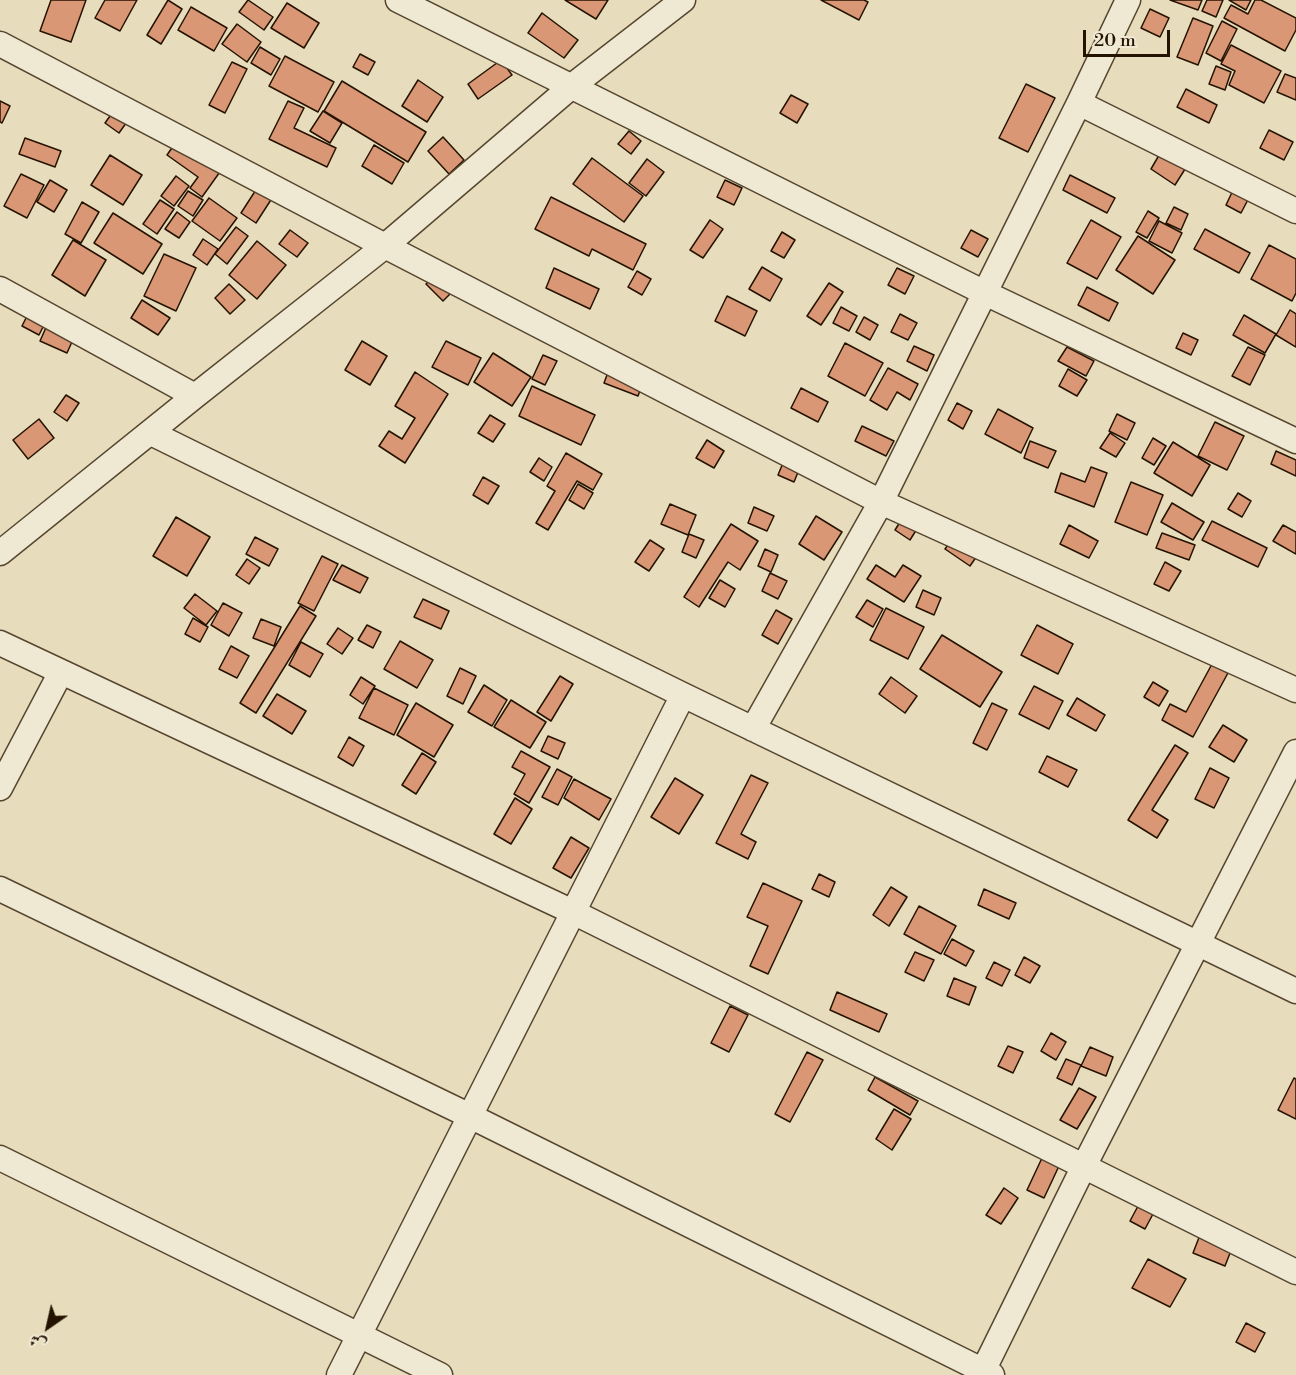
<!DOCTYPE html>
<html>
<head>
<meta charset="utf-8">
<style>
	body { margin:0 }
	#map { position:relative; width:1296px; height:1375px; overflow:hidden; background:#e7ddbc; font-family:"Libre Bodoni",Amiri,serif }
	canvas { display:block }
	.north { position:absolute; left:18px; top:1297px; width:60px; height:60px; -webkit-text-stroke:4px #efe9d3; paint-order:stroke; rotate:214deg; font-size:16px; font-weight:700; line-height:24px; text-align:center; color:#251301 }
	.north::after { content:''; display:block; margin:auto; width:21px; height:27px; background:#251301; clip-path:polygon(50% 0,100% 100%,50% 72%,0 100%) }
	.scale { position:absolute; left:1083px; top:30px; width:87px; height:27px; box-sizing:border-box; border:3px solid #251301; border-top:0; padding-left:8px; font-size:18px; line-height:21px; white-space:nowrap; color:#251301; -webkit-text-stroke:4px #efe9d3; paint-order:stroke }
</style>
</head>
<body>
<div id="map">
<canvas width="1296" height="1375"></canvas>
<div class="north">ش</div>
<div class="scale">20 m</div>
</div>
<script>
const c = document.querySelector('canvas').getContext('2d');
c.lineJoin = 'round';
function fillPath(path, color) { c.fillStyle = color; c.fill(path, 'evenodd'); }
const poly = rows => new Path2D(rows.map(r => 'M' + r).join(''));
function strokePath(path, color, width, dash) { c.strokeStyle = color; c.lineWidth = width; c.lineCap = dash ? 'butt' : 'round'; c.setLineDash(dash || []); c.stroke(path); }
const building = poly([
	[51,0,86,0,71,42,40,31,51,0],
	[105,0,137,0,120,31,95,18,105,0],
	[168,0,182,9,161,44,147,35,168,0],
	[248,0,273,17,264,30,239,12,248,0],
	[565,0,608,0,596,19,565,0],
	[821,0,864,0,868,2,859,20,821,0],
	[1170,0,1202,0,1198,10,1170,0],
	[1207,0,1223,0,1216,17,1202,11,1207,0],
	[1229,0,1251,0,1246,10,1229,0],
	[1255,0,1261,0,1296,18,1296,30,1285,51,1224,18,1231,5,1248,14,1255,0],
	[287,3,319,23,304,48,271,28,287,3],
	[191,7,227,28,214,51,178,30,191,7],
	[1150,9,1169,18,1160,37,1141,28,1150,9],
	[542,13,578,40,564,58,528,33,542,13],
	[1193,18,1213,26,1198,65,1177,57,1193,18],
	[1222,21,1237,29,1221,61,1206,53,1222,21],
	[237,24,261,42,247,62,222,44,237,24],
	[1231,45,1281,71,1264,103,1229,85,1235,71,1221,64,1231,45],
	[260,47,280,59,271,75,251,63,260,47],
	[360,54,375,62,368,75,353,67,360,54],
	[285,56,334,82,318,112,269,86,285,56],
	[501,60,512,75,478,99,468,84,501,60],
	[232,62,247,69,225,113,209,105,232,62],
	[1216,66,1231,72,1225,90,1209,84,1216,66],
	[1285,74,1296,78,1296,100,1277,92,1285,74],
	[418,80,443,97,427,122,402,106,418,80],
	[342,81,426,132,408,162,324,111,342,81],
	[1026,84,1055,98,1028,152,999,138,1026,84],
	[1186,89,1217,105,1209,123,1177,107,1186,89],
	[791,95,808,104,797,123,780,113,791,95],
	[0,101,10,106,2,123,0,122,0,101],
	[288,101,304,108,294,128,336,148,327,167,269,139,288,101],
	[115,109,129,119,119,133,105,123,115,109],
	[323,111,342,123,330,143,310,131,323,111],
	[1269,130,1293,142,1284,160,1260,148,1269,130],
	[629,131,641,141,631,154,618,144,629,131],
	[443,137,464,160,449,174,428,151,443,137],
	[25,138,61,151,55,167,19,154,25,138],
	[178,139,222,169,202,197,190,188,198,177,167,155,178,139],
	[374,145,404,163,392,184,362,166,374,145],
	[1162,150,1187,166,1175,185,1151,169,1162,150],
	[110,155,142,175,123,205,91,185,110,155],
	[592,158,643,196,624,222,573,184,592,158],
	[647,159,664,172,646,196,629,183,647,159],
	[21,174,44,185,27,218,4,206,21,174],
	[1070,175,1115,198,1107,213,1063,190,1070,175],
	[176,176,189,186,174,206,161,196,176,176],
	[50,180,67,190,54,212,37,202,50,180],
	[725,180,742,188,734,205,717,197,725,180],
	[261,182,276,192,256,223,241,213,261,182],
	[1235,186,1251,194,1241,213,1226,205,1235,186],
	[188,191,203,200,193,216,178,206,188,191],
	[551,197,646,244,633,270,592,249,589,256,535,229,551,197],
	[209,198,237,218,220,241,192,221,209,198],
	[160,200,174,209,157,234,143,224,160,200],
	[82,202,99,212,81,243,65,234,82,202],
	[1174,207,1188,214,1181,230,1166,223,1174,207],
	[1148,211,1159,218,1147,238,1136,232,1148,211],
	[177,212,190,222,179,238,165,229,177,212],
	[113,213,162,244,143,274,94,243,113,213],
	[710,220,723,229,703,258,690,250,710,220],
	[1091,220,1121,237,1097,279,1067,263,1091,220],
	[1159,221,1182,233,1172,253,1149,241,1159,221],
	[236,227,248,236,227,264,215,254,236,227],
	[1205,229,1250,253,1239,273,1194,249,1205,229],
	[290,230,308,243,297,257,279,244,290,230],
	[971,230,988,239,978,257,961,248,971,230],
	[782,232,795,240,784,258,771,251,782,232],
	[1138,236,1175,260,1153,294,1116,270,1138,236],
	[203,239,218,249,207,265,193,255,203,239],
	[73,240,106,260,85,296,52,275,73,240],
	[257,241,286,265,257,299,229,275,257,241],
	[1269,245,1296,259,1296,293,1292,301,1251,279,1269,245],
	[164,254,196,268,176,311,144,296,164,254],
	[762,267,782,279,770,301,749,289,762,267],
	[554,268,599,289,590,309,546,288,554,268],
	[897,268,914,276,905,294,888,285,897,268],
	[439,271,456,288,443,301,426,284,439,271],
	[637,271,651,279,642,295,628,287,637,271],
	[829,283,843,292,821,325,807,316,829,283],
	[229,284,245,300,230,314,215,298,229,284],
	[1087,287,1118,303,1109,321,1078,305,1087,287],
	[727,296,757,311,745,336,715,321,727,296],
	[142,300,170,318,158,335,131,318,142,300],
	[841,307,857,316,849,331,833,323,841,307],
	[30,310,47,319,39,335,22,326,30,310],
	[1290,310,1296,314,1296,347,1276,335,1290,310],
	[900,314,917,323,908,340,891,332,900,314],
	[1244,315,1276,334,1265,353,1233,335,1244,315],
	[864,317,878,325,870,340,856,332,864,317],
	[48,323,75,335,67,353,40,341,48,323],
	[1183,333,1198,340,1191,355,1176,348,1183,333],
	[362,341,387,356,370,385,345,370,362,341],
	[446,341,481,358,468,385,432,367,446,341],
	[845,343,883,363,865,396,828,376,845,343],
	[914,346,934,355,927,371,907,361,914,346],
	[1067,347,1094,361,1086,376,1058,361,1067,347],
	[1248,347,1265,355,1250,385,1232,376,1248,347],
	[493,353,531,377,512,406,474,382,493,353],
	[543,355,557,361,545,385,532,379,543,355],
	[610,367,644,380,638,396,604,383,610,367],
	[888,368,918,384,910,400,897,392,887,410,870,400,888,368],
	[1068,369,1087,380,1077,396,1059,386,1068,369],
	[415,372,448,394,405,463,379,446,389,431,402,439,415,418,395,406,415,372],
	[532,386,595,415,581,445,519,416,532,386],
	[801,388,828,402,818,422,791,408,801,388],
	[66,395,79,403,67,421,54,412,66,395],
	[957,403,972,411,963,429,948,420,957,403],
	[998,409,1033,428,1021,453,985,434,998,409],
	[1117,414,1135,423,1127,440,1109,431,1117,414],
	[490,415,505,424,493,442,478,433,490,415],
	[39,419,54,438,28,459,13,440,39,419],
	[1215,422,1244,436,1227,470,1198,456,1215,422],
	[862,426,894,441,886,456,855,441,862,426],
	[1110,433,1125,443,1116,457,1100,448,1110,433],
	[1153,438,1166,446,1154,465,1142,458,1153,438],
	[707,440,724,451,714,468,696,458,707,440],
	[1030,441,1056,451,1048,468,1024,458,1030,441],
	[1173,442,1210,465,1192,496,1154,473,1173,442],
	[1276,451,1296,460,1296,476,1271,464,1276,451],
	[566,453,602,474,593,490,577,481,548,530,536,523,555,491,547,486,566,453],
	[539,458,552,467,544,481,530,472,539,458],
	[785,458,801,465,794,482,778,475,785,458],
	[1091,467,1107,473,1094,507,1055,492,1061,473,1085,482,1091,467],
	[483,477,499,486,488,504,473,495,483,477],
	[1131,482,1163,495,1147,535,1115,522,1131,482],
	[578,484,593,493,584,509,569,500,578,484],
	[1238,493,1251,501,1242,517,1228,509,1238,493],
	[1172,503,1204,522,1193,540,1161,522,1172,503],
	[670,504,696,515,688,535,661,524,670,504],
	[754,507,774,516,767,531,748,523,754,507],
	[905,514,920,524,910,540,895,530,905,514],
	[816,516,842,532,824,560,799,544,816,516],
	[176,517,210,537,187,576,153,556,176,517],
	[1212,521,1267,548,1258,567,1202,540,1212,521],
	[731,524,758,541,740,570,728,562,699,607,684,597,731,524],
	[1069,525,1098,541,1089,558,1060,544,1069,525],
	[1283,525,1296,532,1296,554,1273,541,1283,525],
	[1162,533,1195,545,1189,560,1156,548,1162,533],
	[689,534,704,540,696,558,682,552,689,534],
	[954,536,979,553,970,566,945,549,954,536],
	[255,537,278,549,269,566,246,554,255,537],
	[650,540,664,549,649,571,635,562,650,540],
	[765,549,778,555,771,572,758,566,765,549],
	[322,556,338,564,314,611,298,603,322,556],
	[247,559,260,568,249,584,236,575,247,559],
	[1165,562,1181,571,1169,591,1154,584,1165,562],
	[342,565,368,578,360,593,333,580,342,565],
	[876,565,895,577,903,565,921,576,904,602,867,579,876,565],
	[770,573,787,581,778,599,762,591,770,573],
	[720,580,735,589,725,607,709,598,720,580],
	[923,590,941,598,934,615,916,607,923,590],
	[195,594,217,611,206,625,184,608,195,594],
	[423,599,449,611,441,629,414,617,423,599],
	[867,600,883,609,873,627,856,617,867,600],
	[223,603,242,613,229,636,211,625,223,603],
	[300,606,316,616,256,713,240,703,300,606],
	[886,608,924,627,908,659,870,640,886,608],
	[776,610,792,619,778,644,762,635,776,610],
	[193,618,208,627,200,642,185,634,193,618],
	[261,619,281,627,274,646,253,638,261,619],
	[367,625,381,632,373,648,358,640,367,625],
	[1037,625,1073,644,1058,674,1021,655,1037,625],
	[338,628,353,638,342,654,327,644,338,628],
	[942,635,1002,672,980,707,920,669,942,635],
	[400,641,433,660,417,688,384,669,400,641],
	[301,642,323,654,310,677,289,665,301,642],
	[231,646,249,656,237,678,219,669,231,646],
	[1212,664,1228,673,1193,737,1162,720,1170,704,1186,712,1212,664],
	[460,668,476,676,463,704,447,696,460,668],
	[560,676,573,684,551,721,537,712,560,676],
	[361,677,375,686,363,704,350,695,361,677],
	[891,677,917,696,905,713,879,694,891,677],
	[1153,682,1168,691,1159,706,1144,697,1153,682],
	[484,685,507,700,492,726,468,712,484,685],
	[1034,686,1063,701,1049,729,1019,714,1034,686],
	[374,688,408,705,394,735,359,718,374,688],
	[277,694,306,711,292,734,263,716,277,694],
	[1077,698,1105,715,1096,731,1067,715,1077,698],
	[511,700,546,722,530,748,494,727,511,700],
	[416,703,453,725,434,757,397,735,416,703],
	[992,703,1007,710,987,750,973,743,992,703],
	[1223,725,1247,740,1234,762,1209,747,1223,725],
	[548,736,565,743,558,759,541,751,548,736],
	[349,737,364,746,353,766,338,757,349,737],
	[1175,745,1188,753,1152,810,1168,820,1157,838,1128,820,1175,745],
	[521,751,550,767,529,803,514,794,525,774,512,767,521,751],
	[422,753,436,762,416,794,402,785,422,753],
	[1047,756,1077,770,1068,787,1039,772,1047,756],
	[1210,768,1229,778,1214,808,1195,799,1210,768],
	[557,769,572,777,558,805,542,797,557,769],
	[751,775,768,783,741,834,756,842,748,859,716,843,751,775],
	[675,778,703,795,679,834,651,817,675,778],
	[574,779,611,799,599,820,564,798,574,779],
	[515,798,532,809,511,844,494,834,515,798],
	[571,837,589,848,571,878,553,868,571,837],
	[819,874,835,882,829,897,812,889,819,874],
	[763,883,802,901,768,974,750,966,768,926,747,917,763,883],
	[891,887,907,897,889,926,873,915,891,887],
	[984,889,1016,903,1009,919,978,905,984,889],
	[919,906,956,926,941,954,904,934,919,906],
	[952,939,974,951,966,966,944,954,952,939],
	[915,952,934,960,924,981,905,972,915,952],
	[1024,957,1040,966,1030,983,1015,975,1024,957],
	[994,962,1010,970,1002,986,986,978,994,962],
	[954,978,976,987,969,1005,947,996,954,978],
	[837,992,887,1014,879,1032,830,1010,837,992],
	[730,1006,748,1015,729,1052,711,1043,730,1006],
	[1051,1033,1066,1042,1056,1060,1041,1051,1051,1033],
	[1008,1046,1023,1052,1013,1073,998,1066,1008,1046],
	[1090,1047,1113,1057,1106,1076,1081,1066,1090,1047],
	[807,1052,823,1060,790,1122,775,1114,807,1052],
	[1066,1059,1081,1065,1072,1085,1057,1078,1066,1059],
	[875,1077,918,1101,910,1115,868,1090,875,1077],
	[1294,1078,1296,1079,1296,1119,1278,1110,1294,1078],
	[1079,1088,1096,1097,1077,1129,1060,1120,1079,1088],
	[894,1109,911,1119,892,1150,876,1139,894,1109],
	[1042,1158,1059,1166,1044,1198,1027,1190,1042,1158],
	[1004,1188,1018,1198,1001,1224,986,1215,1004,1188],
	[1138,1206,1153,1214,1145,1229,1130,1221,1138,1206],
	[1200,1235,1232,1248,1225,1266,1193,1253,1200,1235],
	[1148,1259,1186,1279,1170,1307,1132,1288,1148,1259],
	[1246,1323,1265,1333,1255,1352,1236,1342,1246,1323]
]);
const street = poly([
	[398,0,985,293,1296,441],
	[0,44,385,246,881,502,1296,690],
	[1079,103,1296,211],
	[0,289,195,396],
	[151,433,683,695,1296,991],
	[0,553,195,396,385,246,572,86,683,0],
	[0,643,573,912,1296,1272],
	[753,729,881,502,1079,103,1128,0],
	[0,788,61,672],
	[0,889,470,1116,992,1375],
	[0,1158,440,1375],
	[339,1375,683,695],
	[981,1375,1083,1168,1296,752]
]);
fillPath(building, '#d99776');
strokePath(building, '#251301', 1.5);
strokePath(street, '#564630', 27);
strokePath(street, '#efe9d3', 24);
</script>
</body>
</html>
